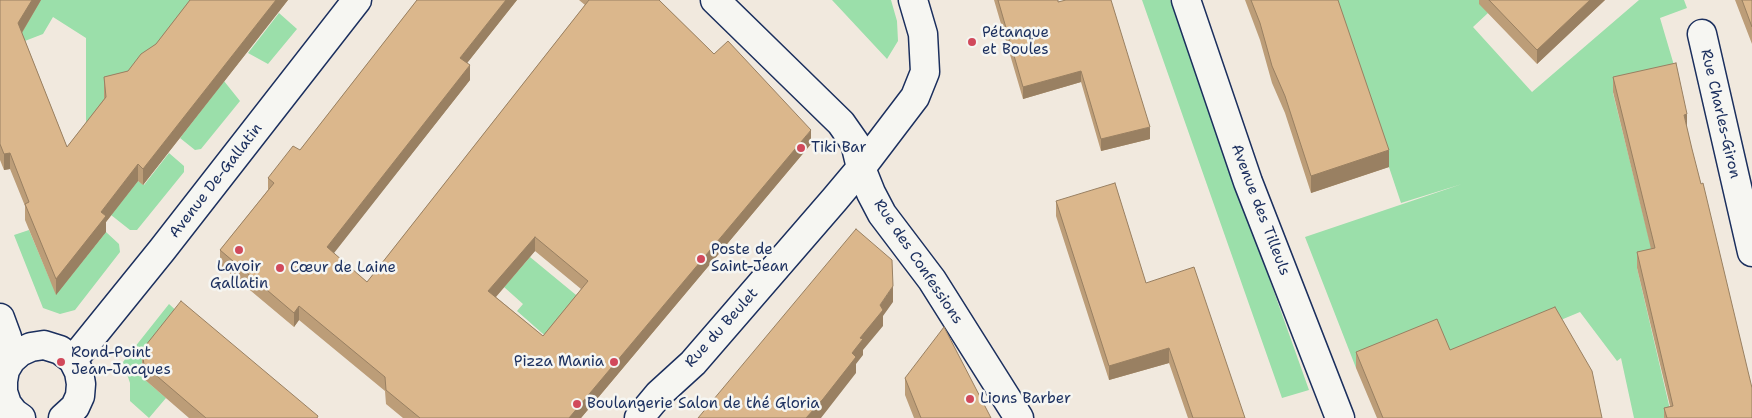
<!DOCTYPE html>
<html>
<head>
<meta charset="utf-8">
<style>
	body { margin:0 }
	canvas { display:block; background:#f1e9de }
</style>
</head>
<body>
<canvas width="1752" height="418"></canvas>
<script>
const c = document.querySelector('canvas').getContext('2d');
c.lineJoin = 'round';
function fillPath(path, color) { c.fillStyle = color; c.fill(path, 'evenodd'); }
const poly = rows => new Path2D(rows.map(r => 'M' + r).join(''));
function strokePath(path, color, width, dash) { c.strokeStyle = color; c.lineWidth = width; c.lineCap = dash ? 'butt' : 'round'; c.setLineDash(dash || []); c.stroke(path); }
function label(font, color, halo, rows, align = 'center') {
  c.font = font + ' "Shantell Sans",sans-serif'; c.lineWidth = 5; c.setLineDash([]); c.textBaseline = 'middle'; c.strokeStyle = halo; c.fillStyle = color; for (const [text, x, y, turn = 0] of rows) {
    c.save(); c.translate(x, y); c.rotate((+turn || 0) * Math.PI / 180); c.textAlign = isNaN(turn) ? turn : align; if (halo) c.strokeText(text, 0, 0); c.fillText(text, 0, 0); c.restore();
  }
}
const green = poly([
	[41,0,202,0,86,139,86,38,53,17,43,34,4,49],
	[832,0,891,0,897,21,898,41,887,59],
	[1142,0,1170,0,1309,390,1282,398],
	[1333,0,1483,0,1488,13,1473,27,1532,92,1639,0,1684,0,1687,8,1660,18,1676,72,1613,93,1655,263,1637,268,1672,418,1634,418,1621,358,1617,361,1580,312,1450,366,1437,335,1356,368,1305,237,1462,184,1401,203],
	[279,13,297,29,268,64,248,53],
	[224,81,240,101,201,149,195,150,180,138],
	[169,153,184,166,184,172,137,230,130,230,111,215,138,181,144,185],
	[29,230,50,280,66,282,106,232,119,244,120,252,75,310,60,314,43,308,14,235],
	[530,257,587,304,551,341,517,311,523,304,504,287],
	[169,304,181,315,144,379,166,398,149,418,130,401,130,383,123,362]
]);
const minor = poly([
	[715,0,841,123,855,143,861,168,871,193,882,214,932,280,1019,418],
	[1186,0,1248,182,1340,418],
	[1702,34,1752,252],
	[0,318,7,337,11,360],
	[73,360,162,250,357,0],
	[21,418,14,413,7,404,3,392,3,381,5,370,11,360,20,352,31,347,44,345,60,350,73,360,79,372,81,384,80,396,75,407,63,418],
	[639,418,659,394,693,363,835,199,861,168,915,97,925,72,923,34,913,0]
]);
const wall = poly([
	[0,0,41,0,22,33,67,147,104,99,104,77,128,71,156,44,190,0,288,0,143,185,138,181,106,222,106,232,56,295,25,220,25,206,10,169,4,170,0,160],
	[417,0,517,0,467,63,470,80,333,253,367,282,585,5,579,0,659,0,714,54,811,144,581,418,403,418,386,404,385,391,299,320,294,327,220,265,220,250,268,190,268,178,300,150],
	[535,251,581,289,543,336,496,297],
	[994,0,1058,0,1058,2,1150,139,1101,151,1081,82,1023,99],
	[1245,0,1338,0,1389,167,1311,193,1285,113,1272,83,1260,40],
	[1479,0,1605,0,1537,64,1479,4],
	[1735,0,1752,0,1752,44],
	[1613,77,1687,129,1752,418,1664,418,1664,408,1670,406,1637,268,1637,252,1651,249,1613,92],
	[1056,201,1146,283,1245,418,1188,418,1169,363,1109,380,1056,216],
	[142,350,318,418,189,418,144,379,142,364],
	[1450,350,1602,418,1377,418,1356,368,1356,352],
	[905,378,991,418,914,418,905,395]
]);
const shadedWall = poly([
	[32,0,41,0,18,39,18,23],
	[276,0,288,0,143,185,143,169],
	[506,0,517,0,460,72,460,58],
	[1590,0,1605,0,1537,64,1537,50],
	[470,65,470,80,327,262,327,247],
	[1081,71,1081,82,1023,99,1023,87],
	[1687,114,1687,129,1684,115],
	[1150,127,1150,139,1101,151,1101,139],
	[811,130,811,144,581,418,569,418],
	[1389,150,1389,167,1311,193,1311,176],
	[10,153,10,169,4,170,4,154],
	[138,164,138,181,106,222,106,232,56,295,56,279,101,212],
	[535,237,535,251,488,306,488,291],
	[893,286,893,302,883,316,883,326,863,350,863,355,856,364,856,373,821,418,806,418,852,353,860,338,880,305],
	[299,306,299,320,294,327,294,313],
	[1169,348,1169,363,1109,380,1109,366]
]);
const building = poly([
	[0,0,32,0,18,23,67,147,106,97,104,77,128,71,141,54,156,44,190,0,276,0,143,169,138,164,101,212,106,216,56,279,25,204,29,202,10,153,4,154,0,144,0,0],
	[417,0,506,0,460,58,470,65,327,247,367,282,589,0,659,0,714,54,728,41,811,130,569,418,420,418,386,390,385,377,299,306,294,313,220,250,274,183,268,178,293,146,300,150,417,0],
	[535,237,588,281,543,336,488,291,535,237],
	[998,0,1058,0,1058,2,1066,0,1111,0,1150,127,1101,139,1081,71,1023,87,998,0],
	[1251,0,1338,0,1389,150,1311,176,1285,96,1272,66,1260,23,1251,0],
	[1489,0,1590,0,1537,50,1489,0],
	[1742,0,1752,0,1752,27,1742,0],
	[1676,63,1687,114,1684,115,1692,149,1701,184,1703,183,1752,388,1752,418,1667,418,1664,408,1673,406,1637,252,1655,248,1613,77,1676,63],
	[1115,183,1146,283,1194,267,1245,418,1193,418,1169,348,1109,366,1056,201,1115,183],
	[856,229,892,260,893,286,880,305,883,310,860,338,863,339,852,353,856,357,823,399,806,418,698,418,856,229],
	[181,301,318,416,317,418,206,418,144,365,142,350,181,301],
	[1555,307,1592,371,1602,418,1383,418,1356,352,1437,319,1450,350,1555,307],
	[944,327,989,414,991,418,921,418,905,378,944,327]
]);
const markers = [
	[972,42,5,"#d1495b"],
	[801,148,5,"#d1495b"],
	[239,250,5,"#d1495b"],
	[701,259,5,"#d1495b"],
	[280,268,5,"#d1495b"],
	[61,362,5,"#d1495b"],
	[614,362,5,"#d1495b"],
	[970,399,5,"#d1495b"],
	[577,404,5,"#d1495b"]
];
const poiNames = [
	["Pétanque",982,33],
	["et Boules",982,50],
	["Tiki Bar",811,148],
	["Poste de",711,250],
	["Saint-Jean",711,267],
	["Lavoir",239,267,"center"],
	["Gallatin",239,284,"center"],
	["Cœur de Laine",290,268],
	["Rond-Point",71,353],
	["Jean-Jacques",71,370],
	["Pizza Mania",604,362,"right"],
	["Lions Barber",980,399],
	["Boulangerie Salon de thé Gloria",587,404]
];
const streetNames = [
	["Rue Charles-Giron",1720,114,77],
	["Avenue De-Gallatin",216,181,-52],
	["Avenue des Tilleuls",1260,210,69],
	["Rue des Confessions",918,262,56],
	["Rue du Beulet",722,328,-48]
];
fillPath(green, '#9bdfaa');
strokePath(minor, '#1b2f5e', 31);
strokePath(minor, '#f6f6f2', 28);
fillPath(wall, '#bc9d78');
fillPath(shadedWall, '#998062');
fillPath(building, '#dbb78c');
strokePath(building, '#998062', 1);
for (const [x, y, r, color] of markers) { const dot = new Path2D(); dot.arc(x, y, r, 0, 2 * Math.PI); c.fillStyle = color; c.fill(dot); strokePath(dot, '#f6f6f2', 2); }
label('15px', '#1b2f5e', '#f6f6f2', poiNames, 'left');
label('15px', '#1b2f5e', '#f6f6f2', streetNames);
</script>
</body>
</html>
